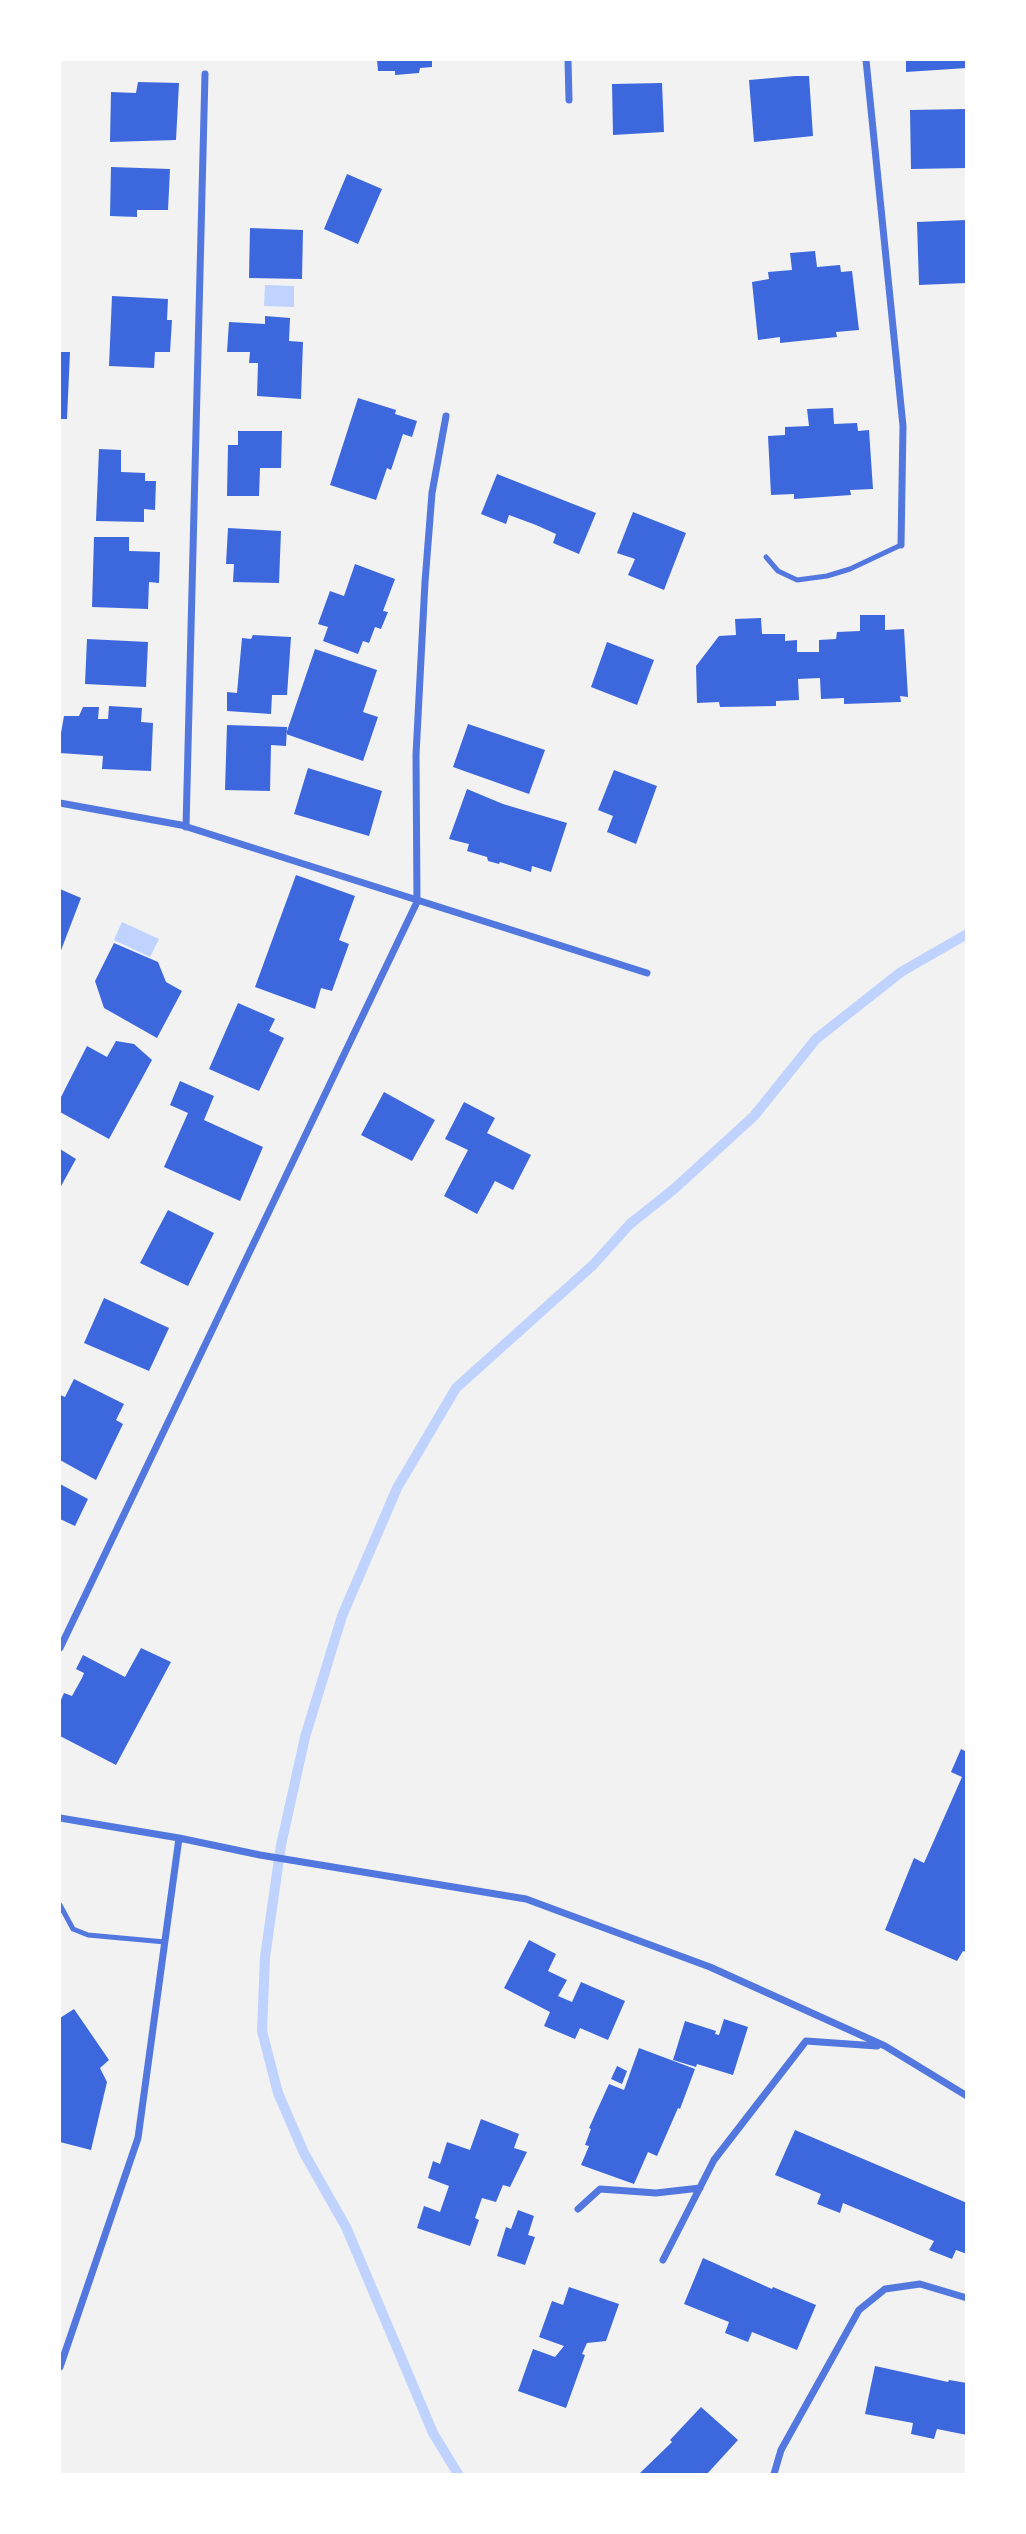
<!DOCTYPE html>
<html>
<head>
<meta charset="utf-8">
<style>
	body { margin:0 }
	#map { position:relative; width:1026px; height:2534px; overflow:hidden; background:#f2f2f2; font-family:"Noto Serif",serif }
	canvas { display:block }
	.frame { position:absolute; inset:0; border:61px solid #fff; pointer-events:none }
</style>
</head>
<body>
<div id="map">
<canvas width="1026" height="2534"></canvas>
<div class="frame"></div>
</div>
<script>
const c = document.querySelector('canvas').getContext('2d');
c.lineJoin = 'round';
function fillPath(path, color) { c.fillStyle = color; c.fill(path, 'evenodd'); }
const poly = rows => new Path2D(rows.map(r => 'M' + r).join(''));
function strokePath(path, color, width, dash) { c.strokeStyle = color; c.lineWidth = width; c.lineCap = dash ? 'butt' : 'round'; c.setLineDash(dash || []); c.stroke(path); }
const water = poly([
	[265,285,294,286,294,307,264,306],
	[122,922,159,939,150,957,114,940]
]);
const stream = poly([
	[458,2474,433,2433,346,2227,304,2153,278,2093,262,2031,265,1957,281,1845,305,1737,342,1616,397,1488,456,1388,593,1265,630,1224,674,1189,754,1116,816,1039,901,972,967,934]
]);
const building = poly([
	[377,60,432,60,432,67,420,68,419,73,395,75,395,71,378,71],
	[906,60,967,60,967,68,906,72],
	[795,76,809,76,813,136,754,142,749,80],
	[138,82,179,83,176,140,110,142,111,92,136,93],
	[662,83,664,132,613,135,612,84],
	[967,109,967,168,911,169,910,110],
	[111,167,170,169,168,210,137,210,137,217,110,216],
	[347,174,382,189,358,244,324,229],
	[967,220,967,283,919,285,917,222],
	[250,228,303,230,302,279,249,278],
	[815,251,817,267,840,265,841,272,852,271,859,330,836,332,837,337,780,343,780,337,758,340,752,282,769,279,768,272,792,270,790,253],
	[112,296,168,299,167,320,172,320,170,352,155,352,154,368,109,366],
	[265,316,290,318,289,341,303,342,301,399,257,396,258,363,249,363,250,352,227,352,229,322,265,324],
	[60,352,70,352,67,419,60,419],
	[358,398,396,410,395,414,417,421,412,437,403,434,391,470,387,468,376,500,330,485],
	[833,408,834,424,857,423,858,431,869,430,873,489,850,490,851,495,794,499,794,494,771,495,768,436,785,435,785,427,809,426,807,409],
	[238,431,282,431,281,468,260,468,259,496,227,496,228,445,238,445],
	[99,449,121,450,121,472,145,473,145,481,156,481,155,510,144,509,144,522,96,521],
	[497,474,596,513,579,554,553,543,556,534,536,525,509,515,506,524,481,514],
	[633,512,686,533,664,590,628,575,635,559,617,553],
	[228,528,281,531,279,583,233,582,234,564,226,564],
	[94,537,129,537,129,551,160,552,159,583,149,582,148,609,92,607],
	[355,564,395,579,383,611,388,612,381,629,375,627,369,643,363,641,358,654,323,641,328,627,318,624,330,591,344,596],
	[860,615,885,615,885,630,904,629,908,697,900,696,901,702,844,704,844,698,821,699,820,678,798,679,799,700,776,701,776,706,720,707,719,702,697,703,696,666,719,636,736,635,735,619,761,618,762,634,785,634,785,641,797,640,797,652,819,652,819,640,836,639,837,632,860,631],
	[253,635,291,637,287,695,272,695,271,714,227,711,227,692,237,693,242,638,251,639],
	[87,639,148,642,146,687,85,684],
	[607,642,654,660,637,705,591,687],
	[315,649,377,670,363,712,378,717,363,761,286,734],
	[109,706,142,708,141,722,153,723,151,771,102,769,103,756,60,753,60,739,64,716,79,716,83,707,99,707,98,719,108,719],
	[468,724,545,750,529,794,453,767],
	[227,725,287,727,286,746,271,745,270,791,225,790],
	[308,768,382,791,369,836,294,814],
	[614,770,657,786,636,844,607,832,613,816,598,810],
	[467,789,503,804,567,823,551,872,532,866,531,872,500,862,499,864,488,861,487,857,467,851,469,844,449,839],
	[296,875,355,896,339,940,349,944,332,991,321,988,315,1009,255,987],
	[60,889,81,898,60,953],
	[114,943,158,962,166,982,182,991,157,1038,104,1008,95,981],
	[238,1003,275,1019,269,1031,284,1038,259,1091,209,1069],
	[116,1041,134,1044,152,1060,109,1139,60,1112,60,1099,87,1046,107,1057],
	[180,1081,214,1096,204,1120,263,1147,240,1201,164,1167,188,1113,170,1105],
	[384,1092,435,1120,412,1161,361,1135],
	[464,1102,495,1118,487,1133,531,1155,513,1190,495,1181,477,1214,444,1196,468,1150,445,1139],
	[60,1149,76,1159,60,1188],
	[168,1210,214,1233,188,1286,140,1263],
	[104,1298,169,1328,149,1371,84,1343],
	[74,1379,124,1404,116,1420,123,1424,96,1480,60,1460,60,1395,65,1397],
	[60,1484,88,1499,75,1526,60,1519],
	[141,1648,171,1662,116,1765,60,1736,60,1702,64,1693,72,1696,82,1678,84,1673,76,1669,83,1655,125,1677],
	[961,1749,967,1752,967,1952,963,1951,957,1961,885,1930,914,1858,924,1863,962,1777,951,1772],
	[529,1940,556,1954,548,1971,567,1980,558,1996,572,2002,581,1982,625,2001,608,2040,580,2028,575,2039,544,2026,550,2012,504,1988],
	[74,2009,109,2060,100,2068,107,2082,91,2150,60,2142,60,2018],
	[724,2019,748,2027,733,2075,697,2064,696,2067,673,2060,685,2021,716,2031,715,2034,719,2035],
	[639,2048,695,2069,680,2109,678,2108,657,2156,648,2152,634,2184,581,2165,589,2146,585,2145,591,2129,589,2128,609,2084,624,2090],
	[617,2066,627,2071,622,2084,611,2079],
	[481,2119,519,2134,514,2148,527,2152,510,2187,503,2185,496,2202,482,2198,475,2218,479,2220,470,2246,417,2228,424,2206,440,2212,449,2186,428,2178,433,2161,440,2164,447,2142,470,2150],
	[795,2130,967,2203,967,2254,956,2250,952,2259,929,2250,934,2241,843,2203,840,2213,817,2204,821,2194,775,2175],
	[518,2210,534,2216,528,2235,535,2237,525,2265,497,2256,506,2227,511,2229],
	[703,2258,772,2289,773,2287,816,2305,797,2350,752,2332,748,2342,725,2333,729,2322,684,2304],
	[569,2287,619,2304,606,2341,587,2343,582,2354,585,2355,566,2408,518,2391,533,2349,555,2357,564,2346,539,2337,552,2301,563,2305],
	[875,2366,948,2382,949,2380,967,2383,967,2435,937,2429,934,2439,911,2434,913,2423,865,2414],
	[701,2407,738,2440,707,2474,639,2474,672,2442,670,2440]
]);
const service = poly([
	[766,557,778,571,797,580,827,576,850,569,901,545],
	[60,1905,73,1929,88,1935,165,1942]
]);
const minor = poly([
	[568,60,569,100],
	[866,60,903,426,901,545],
	[60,803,181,825,647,973],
	[186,827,205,74],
	[60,1648,417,902,416,755,425,582,432,493,446,416],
	[60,1818,179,1838,260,1855,526,1899,710,1967,885,2046,967,2096],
	[578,2209,600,2189,656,2193,700,2188],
	[663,2260,714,2160,806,2041,877,2046],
	[60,2367,138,2138,179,1838],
	[774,2474,781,2450,859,2310,885,2289,920,2284,967,2298]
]);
fillPath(water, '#bfd3fe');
strokePath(stream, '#bfd3fe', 10);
fillPath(building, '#3d67dc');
strokePath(service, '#5277de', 5);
strokePath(minor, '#5277de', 7);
</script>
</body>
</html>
